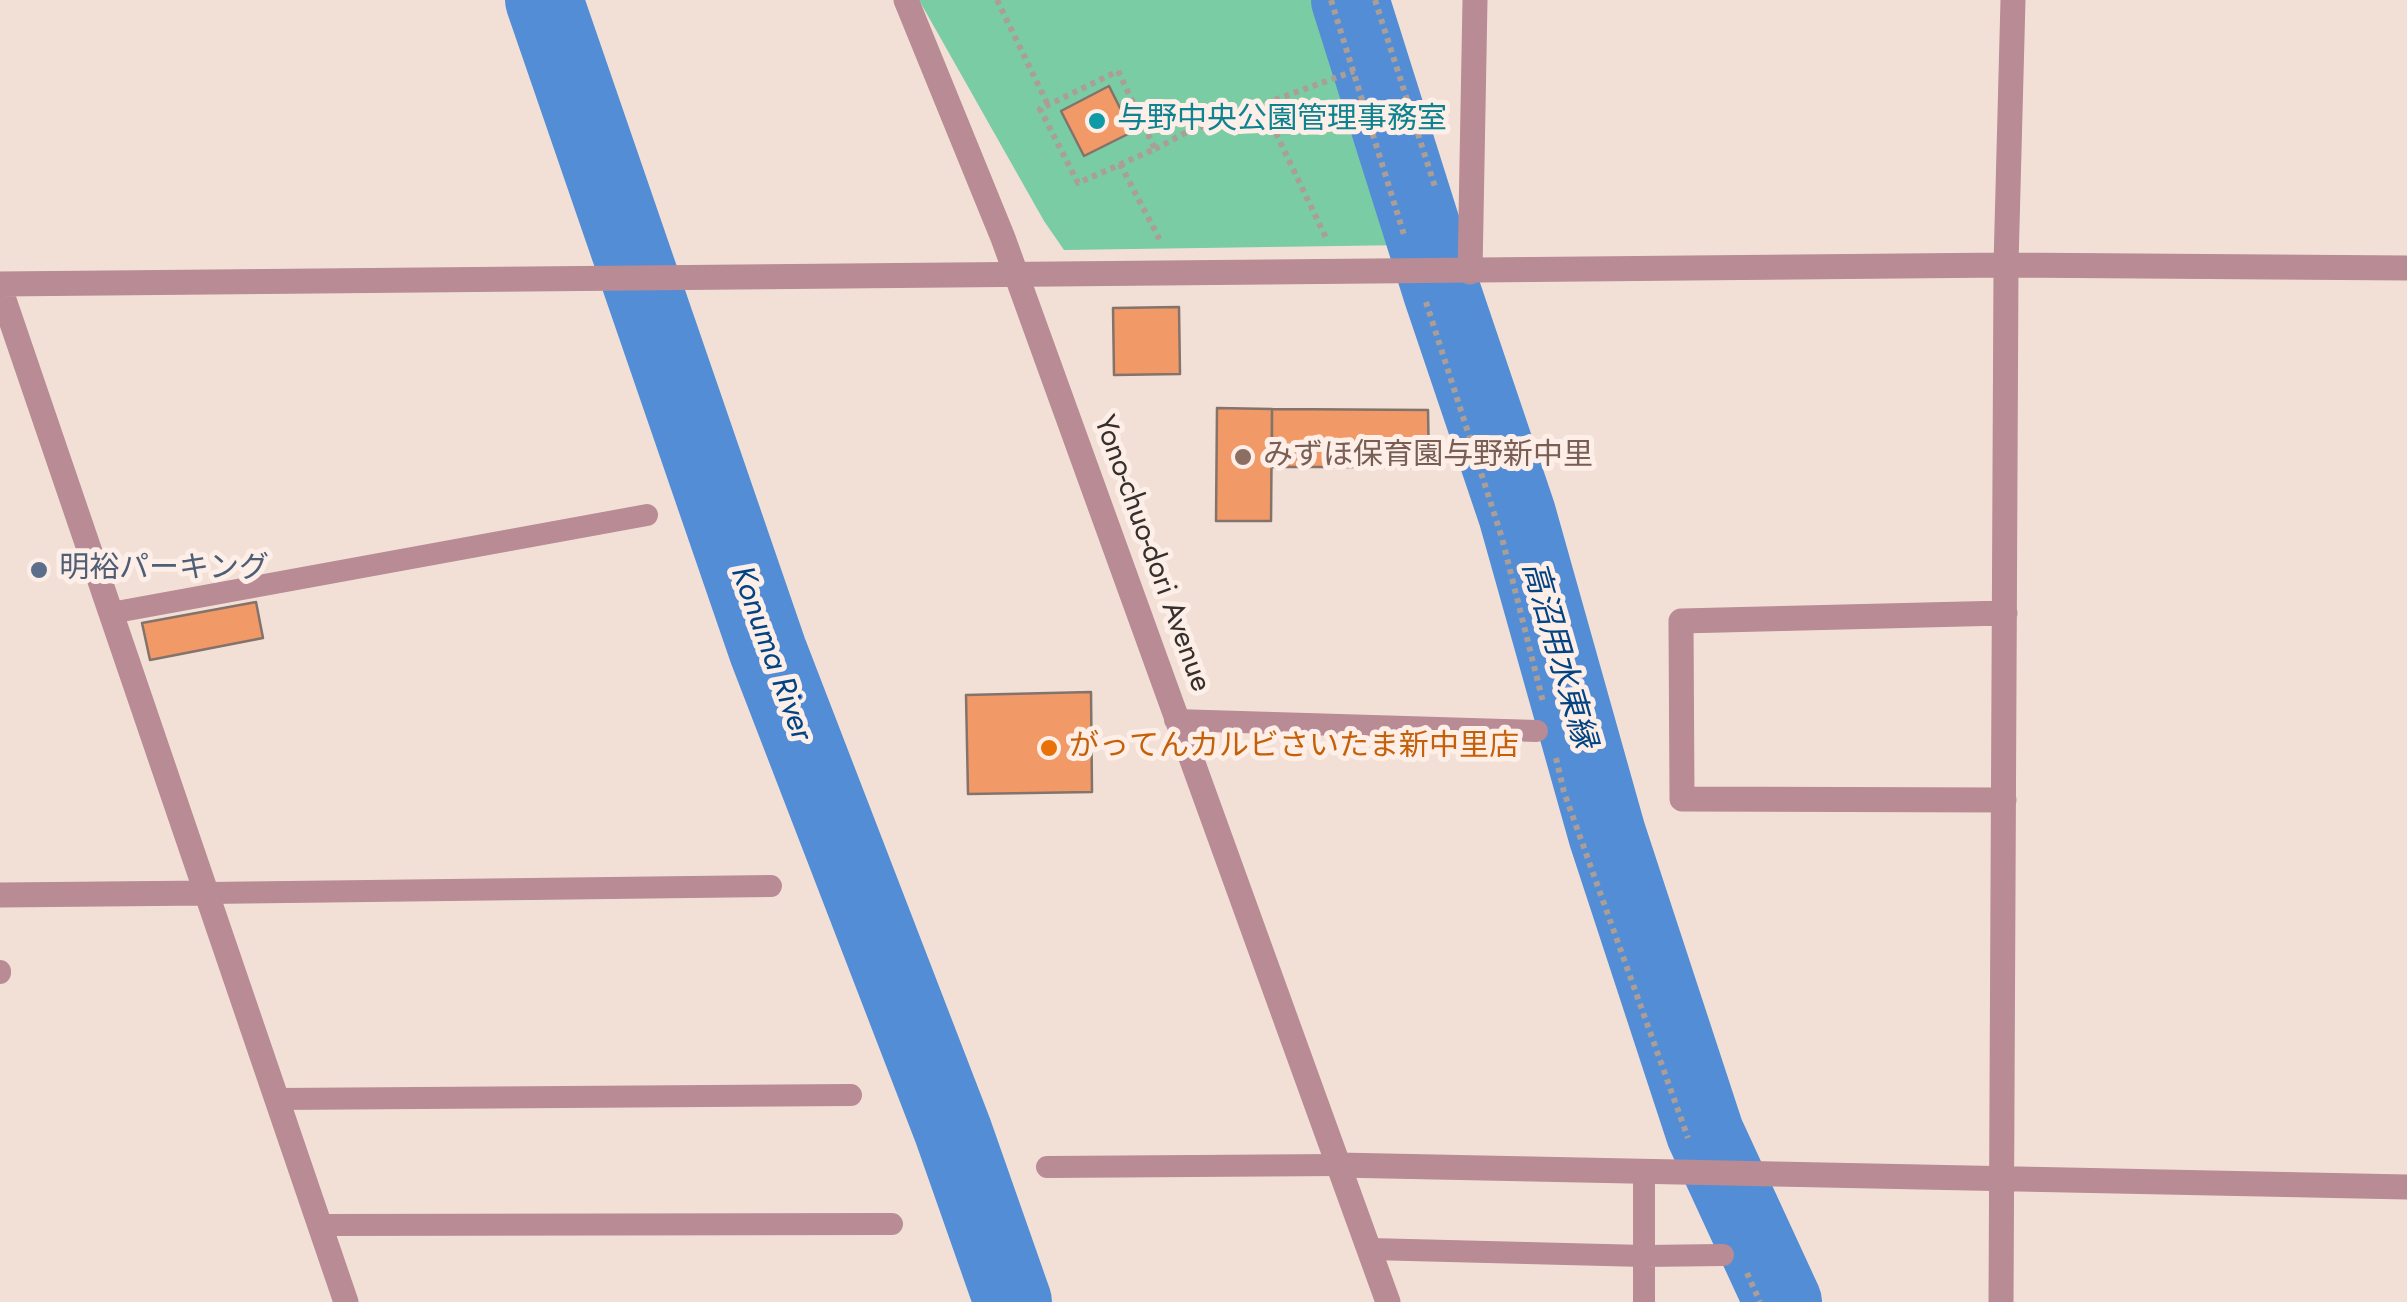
<!DOCTYPE html>
<html>
<head>
<meta charset="utf-8">
<style>
	body { margin:0 }
	canvas { display:block; background:#f2e0d7 }
</style>
</head>
<body>
<canvas width="2407" height="1302"></canvas>
<script>
const c = document.querySelector('canvas').getContext('2d');
c.lineJoin = 'round';
function fillPath(path, color) { c.fillStyle = color; c.fill(path, 'evenodd'); }
const poly = rows => new Path2D(rows.map(r => 'M' + r).join(''));
function strokePath(path, color, width, dash) { c.strokeStyle = color; c.lineWidth = width; c.lineCap = dash ? 'butt' : 'round'; c.setLineDash(dash || []); c.stroke(path); }
function label(font, color, halo, rows, align = 'center') {
  c.font = font + ' Jost,"Noto Sans JP",sans-serif'; c.lineWidth = 10; c.setLineDash([]); c.textBaseline = 'middle'; c.strokeStyle = halo; c.fillStyle = color; for (const [text, x, y, turn = 0] of rows) {
    c.save(); c.translate(x, y); c.rotate((+turn || 0) * Math.PI / 180); c.textAlign = isNaN(turn) ? turn : align; if (halo) c.strokeText(text, 0, 0); c.fillText(text, 0, 0); c.restore();
  }
}
const green = poly([
	[919,0,1331,0,1407,245,1064,250,1044,221]
]);
const river = poly([
	[544,0,768,651,953,1131,1013,1302],
	[1350,0,1442,292,1517,514,1607,834,1705,1133,1783,1302]
]);
const building = poly([
	[1109,86,1132,132,1084,156,1061,111,1109,86],
	[1179,307,1180,374,1114,375,1113,308,1179,307],
	[1217,408,1272,409,1271,521,1216,521,1217,408],
	[1272,409,1428,410,1429,467,1272,467,1272,409],
	[256,602,263,638,150,660,142,623,256,602],
	[1091,692,1092,792,968,794,966,695,1091,692]
]);
const path = poly([
	[997,0,1048,105],
	[1331,0,1405,238],
	[1375,0,1436,190],
	[1118,71,1155,149,1078,183,1040,109,1118,71],
	[1263,106,1327,240],
	[1155,149,1187,132,1354,71],
	[1120,164,1161,242],
	[1426,302,1502,538,1543,702],
	[1556,758,1564,792,1688,1138],
	[1747,1273,1760,1302]
]);
const service = poly([
	[111,613,647,515],
	[1175,720,1537,731],
	[207,893,771,886],
	[0,971,0,973],
	[277,1099,851,1095],
	[1047,1167,1338,1165],
	[320,1225,892,1224],
	[1370,1249,1644,1256,1723,1255],
	[1644,1302,1644,1170]
]);
const minor = poly([
	[1470,272,1475,0],
	[0,284,2006,265,2407,268],
	[0,288,346,1302],
	[2004,800,1682,799,1681,621,2005,613],
	[0,895,207,893],
	[1338,1165,2407,1187],
	[2001,1302,2006,265,2013,0]
]);
const tertiary = poly([
	[906,0,1003,238,1388,1302]
]);
const markers = [
	[1097,121,10,"#0f9aa8"],
	[1243,457,10,"#8d6e63"],
	[39,570,10,"#5c6f8a"],
	[1049,748,10,"#e8710a"]
];
const cultureNames = [
	["与野中央公園管理事務室",1117,121]
];
const educationNames = [
	["みずほ保育園与野新中里",1263,457]
];
const streetNames = [
	["Yono-chuo-dori Avenue",1151,554,70]
];
const serviceNames = [
	["明裕パーキング",59,570]
];
const foodNames = [
	["がってんカルビさいたま新中里店",1069,748]
];
const waterNames = [
	["Konuma River",770,654,70],
	["高沼用水東縁",1557,655,74]
];
fillPath(green, '#7acca4');
strokePath(river, '#538dd5', 78);
fillPath(building, '#f29a67');
strokePath(building, '#83736b', 2.5);
strokePath(path, '#ab9e96', 6, [5, 5]);
strokePath(service, '#b88b95', 22);
strokePath(minor, '#b88b95', 25);
strokePath(tertiary, '#b88b95', 25);
for (const [x, y, r, color] of markers) { const dot = new Path2D(); dot.arc(x, y, r, 0, 2 * Math.PI); c.fillStyle = color; c.fill(dot); strokePath(dot, '#fdeee7', 4); }
label('30px', '#0d838f', '#fdeee7', cultureNames, 'left');
label('30px', '#785e54', '#fdeee7', educationNames, 'left');
label('30px', '#36302c', '#fdeee7', streetNames);
label('30px', '#4e5e75', '#fdeee7', serviceNames, 'left');
label('30px', '#c56008', '#fdeee7', foodNames, 'left');
label('italic 32px', '#014383', '#fdeee7', waterNames);
</script>
</body>
</html>
